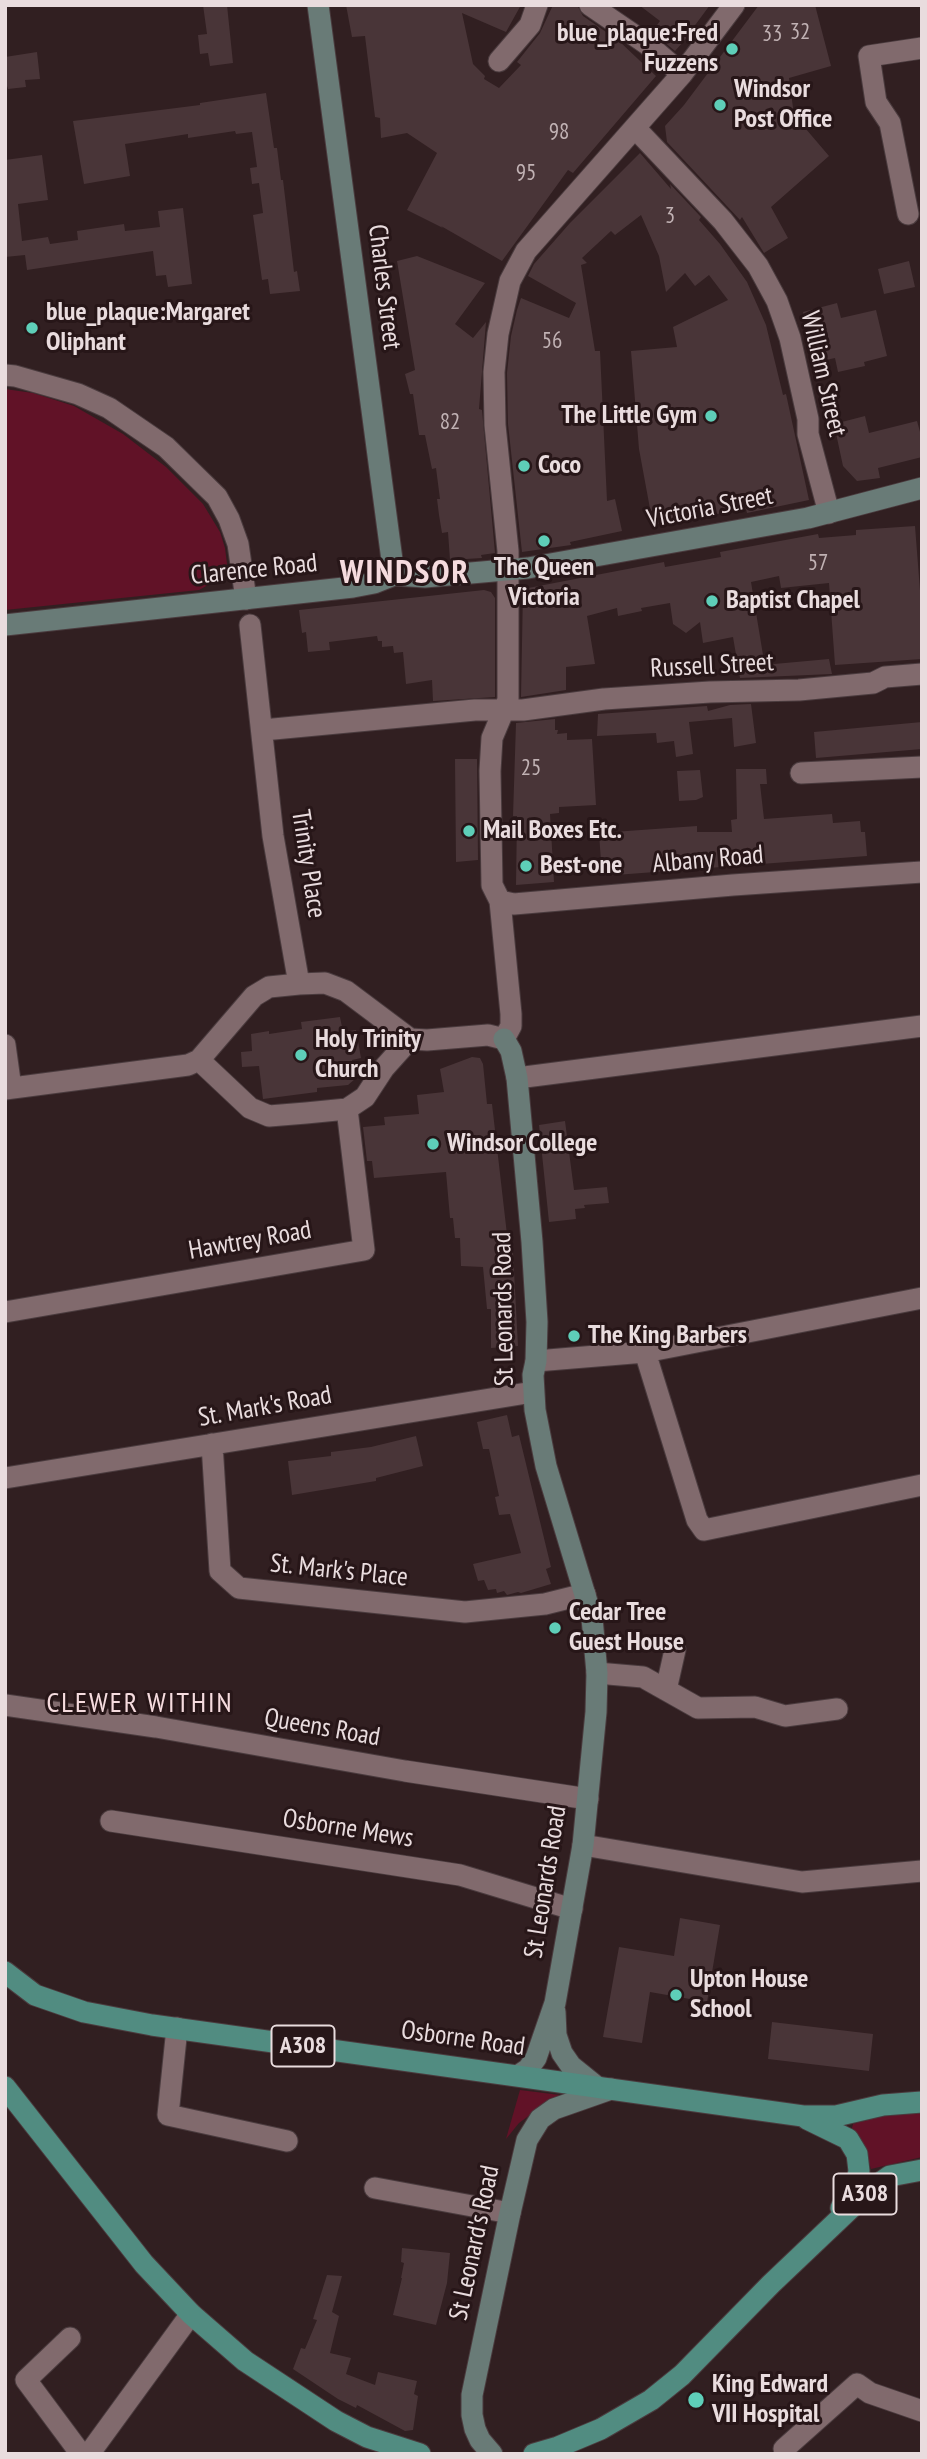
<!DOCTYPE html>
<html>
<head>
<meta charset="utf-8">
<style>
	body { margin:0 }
	#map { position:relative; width:927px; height:2459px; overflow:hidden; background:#311f21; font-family:"PT Sans Narrow",sans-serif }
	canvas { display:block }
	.frame { position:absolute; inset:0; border:7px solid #e9dcde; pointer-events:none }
</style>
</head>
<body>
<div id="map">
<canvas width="927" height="2459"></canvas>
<div class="frame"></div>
</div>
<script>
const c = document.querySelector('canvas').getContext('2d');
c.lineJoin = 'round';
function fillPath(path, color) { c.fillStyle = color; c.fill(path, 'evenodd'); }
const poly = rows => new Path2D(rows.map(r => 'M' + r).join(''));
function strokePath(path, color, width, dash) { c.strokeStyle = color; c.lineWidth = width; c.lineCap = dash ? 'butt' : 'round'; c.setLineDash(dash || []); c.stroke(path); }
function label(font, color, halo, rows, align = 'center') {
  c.font = font + ' "PT Sans Narrow",sans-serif'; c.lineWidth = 6; c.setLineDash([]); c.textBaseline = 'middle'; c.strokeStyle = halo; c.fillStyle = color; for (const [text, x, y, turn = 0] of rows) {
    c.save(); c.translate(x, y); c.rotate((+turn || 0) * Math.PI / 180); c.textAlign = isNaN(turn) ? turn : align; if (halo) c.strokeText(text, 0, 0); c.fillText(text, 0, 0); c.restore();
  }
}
const green = poly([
	[5,389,33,393,74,406,123,434,166,467,203,504,220,532,225,548,227,564,219,579,199,590,5,610],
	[520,2090,560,2095,560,2098,538,2109,519,2123,506,2139],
	[910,2108,922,2110,922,2157,871,2169,865,2151,852,2128,853,2124]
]);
const building = poly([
	[203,5,227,5,233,63,210,66,208,53,200,54,198,35,207,34],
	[346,5,521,5,506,32,462,13,473,64,485,76,484,79,499,88,521,65,517,62,540,33,553,5,577,5,583,16,619,41,656,76,573,173,568,170,502,261,441,226,443,228,407,210,437,153,407,133,381,138,380,118,375,117,365,36,352,37],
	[639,5,710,5,690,32,691,33,675,51,652,32,660,21],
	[759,5,815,5,831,66,789,78,794,115,829,156,771,207,788,238,764,253,742,217,740,220,667,142,665,126,684,105],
	[37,52,40,79,25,80,26,87,8,89,5,80,5,57],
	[266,93,274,148,277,148,281,180,283,180,294,272,297,271,300,291,270,294,268,279,262,280,253,215,263,213,259,183,252,184,250,168,257,167,252,132,236,134,235,131,188,138,188,134,125,144,130,176,84,184,73,121,200,105,200,103],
	[640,153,671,189,670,184,701,217,699,220,720,244,747,282,766,325,783,395,786,394,809,500,747,513,746,509,653,525,639,449,631,351,677,347,673,327,728,300,709,275,695,286,685,273,666,292,659,256,641,215,615,235,611,231,582,258,587,263,581,265,595,351,600,351,607,501,615,499,622,531,570,542,571,545,522,552,508,424,507,373,511,336,517,310,521,298,569,318,576,303,528,276,534,264,570,223],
	[42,155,48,200,18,204,22,241,48,237,50,244,78,240,77,231,124,224,125,231,160,227,158,211,183,208,192,284,168,287,166,275,156,276,153,251,27,270,25,255,5,257,5,160],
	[417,256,485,283,455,324,473,338,486,322,479,409,482,410,495,553,481,555,482,558,450,560,448,532,442,533,439,515,437,499,440,499,436,468,432,469,425,435,419,435,413,394,410,394,405,374,415,370,397,261],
	[909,261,915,287,884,294,878,269],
	[837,303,841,318,876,310,887,356,864,362,865,366,838,372,835,358,826,360,810,348,816,344,807,328,803,312],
	[865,416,869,433,917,421,922,439,922,457,878,468,880,478,857,481,843,466,834,424],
	[915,526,922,616,922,659,835,665,829,583,781,588,779,576,751,582,763,655,774,664,829,659,832,674,740,678,733,637,703,643,700,622,686,633,673,624,670,603,641,608,642,611,618,616,617,608,587,616,595,664,566,667,566,690,521,697,523,589,664,562,665,567,721,557,720,552,818,534,819,538,856,535,856,530],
	[484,590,491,592,495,598,495,697,433,701,432,680,406,684,403,652,394,653,393,646,382,647,382,641,378,641,377,636,329,642,330,650,308,652,306,632,302,633,299,610],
	[751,704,756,743,734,747,732,718,689,722,693,754,676,757,674,741,657,743,656,733,597,736,598,714,707,706,708,711,730,705],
	[555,719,555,730,558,730,557,734,567,733,567,740,592,739,596,805,559,807,559,813,550,814,554,882,516,885,517,816,513,816,516,723],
	[922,722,922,749,816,758,814,732],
	[455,759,477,759,478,860,456,862],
	[736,769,766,769,767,784,760,784,764,819,832,814,833,823,860,821,861,832,865,832,867,856,602,876,599,833,697,826,697,832,732,832,731,820,737,819],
	[700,770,703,797,696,800,679,801,677,771],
	[340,1017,343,1032,356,1030,361,1058,352,1060,355,1079,348,1085,317,1088,317,1092,263,1099,259,1066,242,1067,241,1052,252,1051,251,1034,269,1031,269,1034,302,1029,301,1022],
	[472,1057,480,1058,483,1064,487,1104,492,1104,509,1252,513,1252,518,1346,491,1348,491,1309,487,1309,483,1267,461,1266,460,1238,455,1238,453,1218,450,1218,446,1172,374,1178,372,1161,367,1161,363,1127,385,1125,384,1117,419,1114,417,1095,444,1092,440,1069],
	[565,1121,574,1190,607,1187,609,1203,584,1205,585,1208,575,1209,576,1219,549,1222,539,1125],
	[507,1415,512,1437,519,1435,551,1567,546,1569,551,1584,521,1593,518,1592,507,1595,504,1591,497,1593,496,1589,488,1590,484,1580,478,1581,473,1564,521,1553,510,1514,499,1515,495,1497,499,1496,489,1449,483,1449,477,1422],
	[416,1436,423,1466,376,1478,376,1481,292,1495,288,1461,331,1456,331,1452,371,1447],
	[680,1918,720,1925,707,2002,650,1992,642,2043,603,2037,619,1947,674,1956],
	[772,2022,873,2034,869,2071,768,2059],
	[402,2248,450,2253,447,2283,436,2325,393,2315,402,2278,401,2278,404,2263,401,2262],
	[327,2275,342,2276,332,2312,339,2316,330,2353,351,2358,346,2374,375,2385,378,2372,417,2381,414,2394,418,2396,413,2430,405,2431,357,2405,356,2408,338,2399,293,2369,301,2348,305,2349,317,2320,313,2319]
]);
const street = poly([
	[590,5,647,44,682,74],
	[499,61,530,25,537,5],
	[636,129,723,221,758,266,777,301,790,338,808,419,808,434,829,513],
	[908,214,890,123,876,102,869,56,922,48],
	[5,375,15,376,78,394,109,408,166,447,217,497,229,519,238,544,246,599],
	[250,625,273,836,299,984,325,983,346,991,410,1039,427,1040,488,1035,504,1039,511,1026,511,1014,500,901,492,885,490,771,492,738,508,700,508,551,495,425,494,372,498,334,510,281,526,251,682,74,734,5],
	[263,730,475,710,523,710,604,699,710,692,799,690,873,683,885,677,922,674],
	[801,773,922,767],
	[500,901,514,904,733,885,922,872],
	[5,1045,11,1088],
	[199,1060,250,1108,269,1116,306,1113,347,1109,365,1097,384,1068,410,1039],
	[517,1078,922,1026],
	[5,1089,188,1065,199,1060,254,996,269,987,299,984],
	[5,1312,364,1250,347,1109],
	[645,1352,697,1520,704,1530,922,1485],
	[536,1361,645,1352,922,1298],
	[212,1444,220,1571,239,1588,465,1612,545,1604,585,1594],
	[5,1478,533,1392],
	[597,1673,643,1677,698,1708,755,1707,785,1716,837,1709],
	[666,1690,675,1650],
	[5,1705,156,1727,405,1771,588,1799],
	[111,1821,460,1875,572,1909],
	[583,1845,802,1882,922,1871],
	[177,2028,168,2115,287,2141],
	[375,2188,510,2213],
	[70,2338,26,2380,81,2454],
	[784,2449,857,2384,870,2393,922,2411],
	[89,2454,191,2314]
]);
const secondary = poly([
	[318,5,394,575],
	[5,625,353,587,374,583,394,575,425,577,528,568,808,518,922,488],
	[504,1039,511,1051,517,1078,532,1242,537,1322,536,1361,533,1375,535,1410,546,1466,592,1618,597,1673,596,1712,583,1845,555,2003,536,2058,528,2069,519,2075],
	[555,2012,556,2035,562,2053,571,2066,597,2087],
	[492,2454,480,2440,475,2429,472,2415,472,2395,510,2213,527,2140,540,2119,554,2109,611,2089]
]);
const primary = poly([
	[5,1972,35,1995,84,2012,152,2025,803,2116,836,2116,883,2105,922,2102],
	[5,2087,144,2264,191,2314,245,2361,336,2421,367,2437,420,2454],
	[807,2119,848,2139,857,2154,859,2171,857,2180,841,2208],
	[534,2454,558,2447,601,2429,651,2400,682,2375,771,2284,871,2189,890,2176,922,2170]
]);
const markers = [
	[732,49,7,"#5eceb8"],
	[720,105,7,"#5eceb8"],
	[32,328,7,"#5eceb8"],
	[711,416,7,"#5eceb8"],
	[524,466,7,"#5eceb8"],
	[544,541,7,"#5eceb8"],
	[712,601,7,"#5eceb8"],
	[469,831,7,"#5eceb8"],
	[526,866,7,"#5eceb8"],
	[301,1055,7,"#5eceb8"],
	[433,1144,7,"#5eceb8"],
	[574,1336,7,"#5eceb8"],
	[555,1628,7,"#5eceb8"],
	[676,1995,7,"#5eceb8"],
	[696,2400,9,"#5eceb8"]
];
const numberNames = [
	["32",800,32],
	["33",772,34],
	["98",559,132],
	["95",526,173],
	["3",670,216],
	["56",552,341],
	["82",450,422],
	["57",818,563],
	["25",531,768]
];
const shields = [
	[303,2046,63],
	[865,2194,63]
];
const shieldNames = [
	["A308",303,2046],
	["A308",865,2194]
];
const poiNames = [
	["blue_plaque:Fred",718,34,"right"],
	["Fuzzens",718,64,"right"],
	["Windsor",734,90],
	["Post Office",734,120],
	["blue_plaque:Margaret",46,313],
	["Oliphant",46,343],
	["The Little Gym",697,416,"right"],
	["Coco",538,466],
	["The Queen",544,568,"center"],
	["Victoria",544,598,"center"],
	["Baptist Chapel",726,601],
	["Mail Boxes Etc.",483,831],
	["Best-one",540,866],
	["Holy Trinity",315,1040],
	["Church",315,1070],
	["Windsor College",447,1144],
	["The King Barbers",588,1336],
	["Cedar Tree",569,1613],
	["Guest House",569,1643],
	["Upton House",690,1980],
	["School",690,2010],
	["King Edward",712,2385],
	["VII Hospital",712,2415]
];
const streetNames = [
	["Charles Street",384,287,83],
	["William Street",823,374,77],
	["Victoria Street",710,508,-11],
	["Clarence Road",254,570,-6],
	["Russell Street",712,666,-3],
	["Albany Road",708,860,-5],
	["Trinity Place",308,864,81],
	["Hawtrey Road",250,1241,-10],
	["St Leonards Road",504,1309,-91],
	["St. Mark's Road",265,1407,-10],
	["St. Mark's Place",339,1571,6],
	["Queens Road",322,1728,10],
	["Osborne Mews",348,1829,9],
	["St Leonards Road",546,1882,-81],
	["Osborne Road",463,2039,8],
	["St Leonard's Road",475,2243,-78]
];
const neighbourhoodNames = [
	["CLEWER WITHIN",140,1704]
];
const districtNames = [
	["WINDSOR",405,574]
];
fillPath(green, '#611227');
fillPath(building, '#493538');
strokePath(street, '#4a3b3e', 23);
strokePath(secondary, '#4a3b3e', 23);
strokePath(primary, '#4a3b3e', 23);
strokePath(street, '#816a6d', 21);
strokePath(secondary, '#697b77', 21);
strokePath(primary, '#518c81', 21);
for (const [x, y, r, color] of markers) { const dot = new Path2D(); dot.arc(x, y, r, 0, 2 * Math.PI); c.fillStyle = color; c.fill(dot); strokePath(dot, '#271618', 2.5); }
label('23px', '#c1b2b4', null, numberNames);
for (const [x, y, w] of shields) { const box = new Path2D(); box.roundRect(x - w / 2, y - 20.5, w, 41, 5); c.fillStyle = '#271618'; c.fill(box); strokePath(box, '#e9dcde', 2); }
label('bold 24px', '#e9dcde', null, shieldNames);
label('bold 26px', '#e9dcde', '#271618', poiNames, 'left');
label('26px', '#e9dcde', '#271618', streetNames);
c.letterSpacing = '2px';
label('28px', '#f5dbde', '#271618', neighbourhoodNames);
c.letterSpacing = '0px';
c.letterSpacing = '2px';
label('bold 33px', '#f5dbde', '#271618', districtNames);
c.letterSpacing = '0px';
</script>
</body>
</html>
